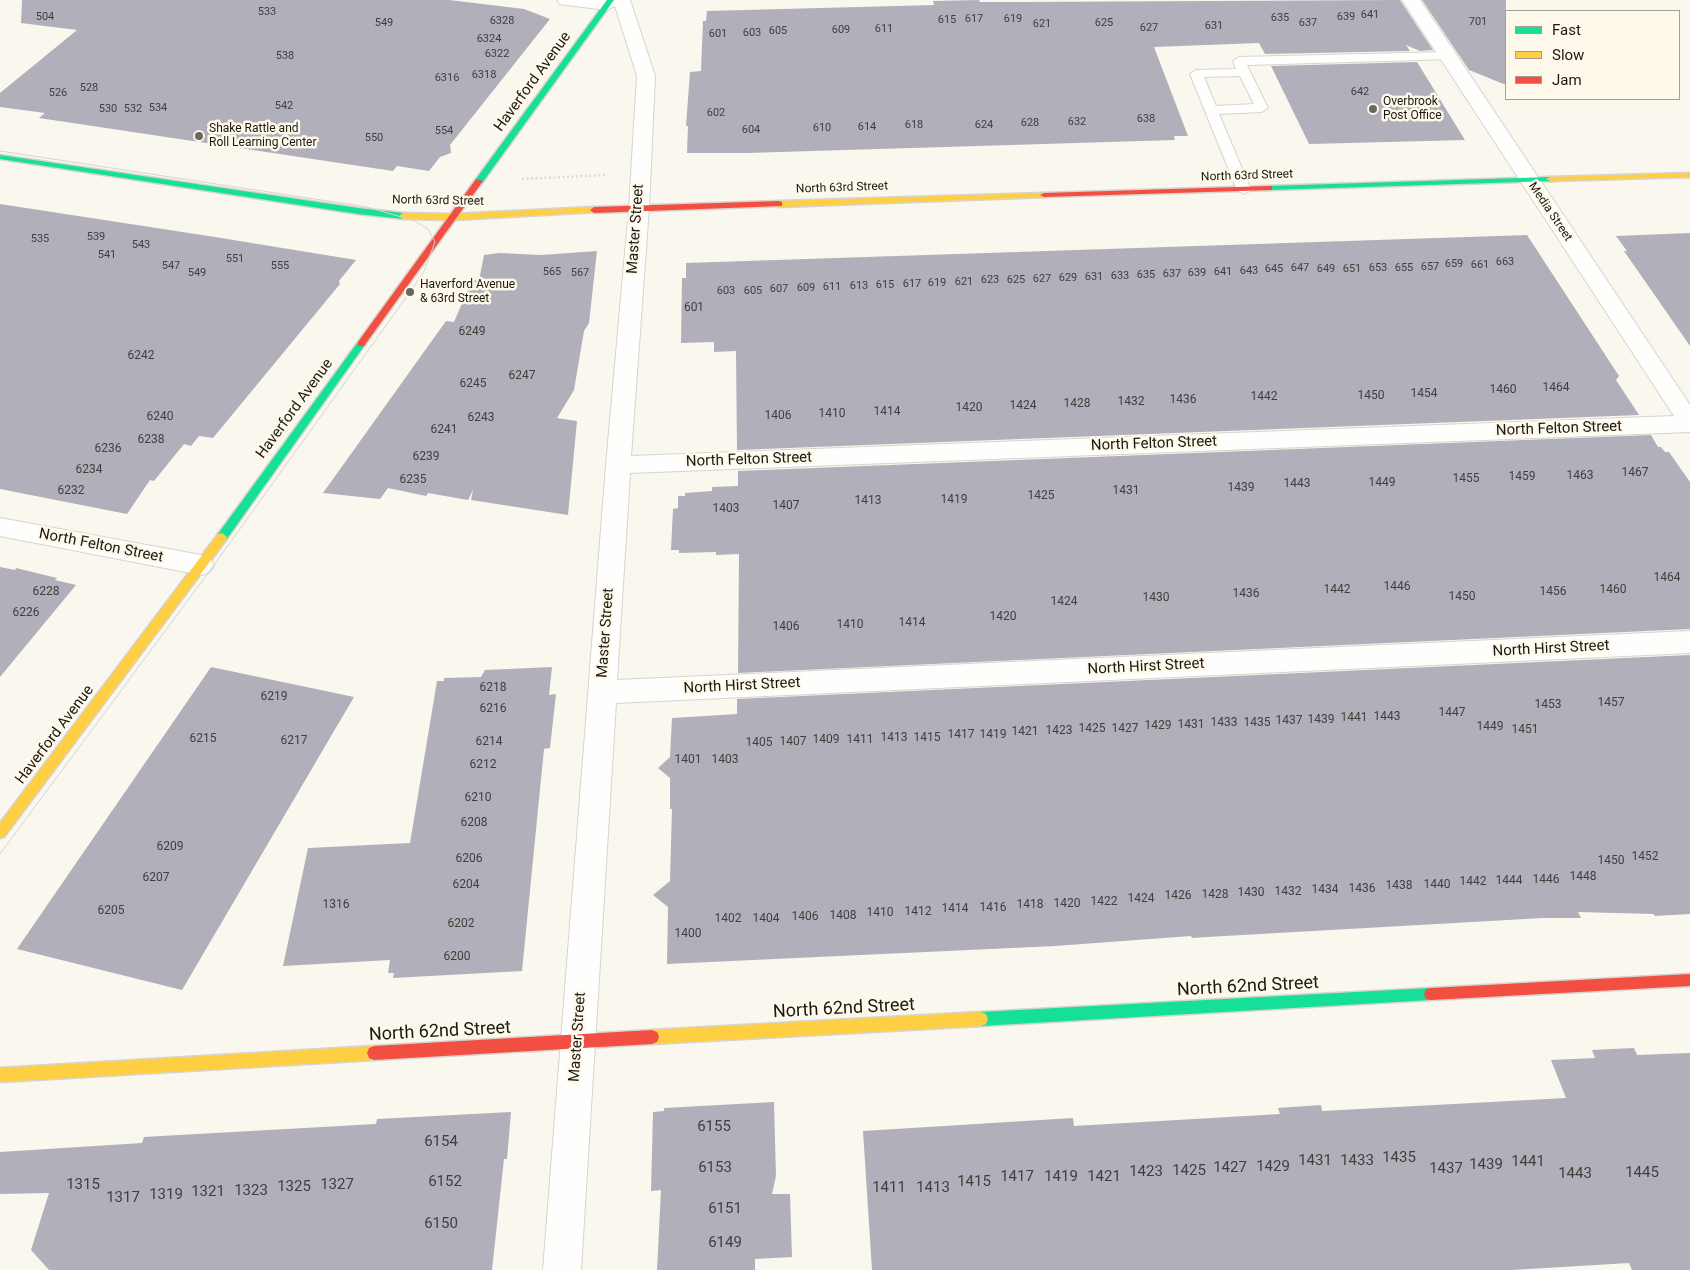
<!DOCTYPE html>
<html>
<head>
<meta charset="utf-8">
<style>
	body { margin:0 }
	#map { position:relative; width:1690px; height:1270px; overflow:hidden; background:#faf7ef; font-family:Roboto,sans-serif }
	canvas { display:block }
	.legend { position:absolute; left:1505px; top:10px; width:175px; height:90px; box-sizing:border-box; background:#fef9eb; border:1px solid #a49f94; margin:0; padding:6px 9px; list-style:none; font-size:15px; color:#1c1911 }
	.legend li { display:flex; align-items:center; gap:10px; height:25px }
	.legend b { width:25px; border:1px solid #a49f94 }
</style>
</head>
<body>
<div id="map">
<canvas width="1690" height="1270"></canvas>
<ul class="legend">
<li><b style="height:6px;background:#16e098"></b>Fast</li>
<li><b style="height:6px;background:#ffcf43"></b>Slow</li>
<li><b style="height:6px;background:#f24e42"></b>Jam</li>
</ul>
</div>
<script>
const c = document.querySelector('canvas').getContext('2d');
c.lineJoin = 'round';
function fillPath(path, color) { c.fillStyle = color; c.fill(path, 'evenodd'); }
const poly = rows => new Path2D(rows.map(r => 'M' + r).join(''));
function strokePath(path, color, width, dash) { c.strokeStyle = color; c.lineWidth = width; c.lineCap = dash ? 'butt' : 'round'; c.setLineDash(dash || []); c.stroke(path); }
function label(font, color, halo, rows, align = 'center') {
  c.font = font + ' Roboto,sans-serif'; c.lineWidth = 5; c.setLineDash([]); c.textBaseline = 'middle'; c.strokeStyle = halo; c.fillStyle = color; for (const [text, x, y, turn = 0] of rows) {
    c.save(); c.translate(x, y); c.rotate((+turn || 0) * Math.PI / 180); c.textAlign = isNaN(turn) ? turn : align; if (halo) c.strokeText(text, 0, 0); c.fillText(text, 0, 0); c.restore();
  }
}
const building = poly([
	[22,0,449,0,524,9,550,19,450,145,451,153,440,157,429,171,397,166,393,171,39,118,45,113,0,107,0,93,77,30,21,23],
	[979,0,980,2,1021,2,1400,0,1433,50,1420,51,1406,45,1410,51,1265,54,1259,43,1154,47,1188,136,1174,136,1175,140,747,153,687,153,688,126,686,126,690,72,701,71,703,21,706,21,707,11,934,5,933,1],
	[1422,0,1506,0,1506,85,1469,70],
	[1417,62,1465,140,1309,144,1271,66],
	[0,204,215,237,356,260,339,281,340,284,213,438,199,436,191,446,184,444,154,481,150,480,127,514,0,489],
	[1690,233,1690,346,1624,251,1627,251,1616,236],
	[1527,235,1619,376,1616,380,1639,415,737,450,736,351,714,352,714,342,681,343,682,278,686,278,686,263],
	[597,251,589,323,584,331,574,390,557,418,577,421,568,515,471,500,473,490,468,500,428,493,426,496,388,488,380,499,323,493,446,321,454,322,472,280,479,280,484,255,499,253,541,255],
	[1651,435,1658,447,1661,447,1665,452,1669,452,1690,482,1690,629,738,673,739,554,716,555,716,552,679,553,679,550,671,550,673,509,678,508,678,496,685,496,685,493,712,491,712,487,738,486,738,471],
	[0,567,15,570,16,568,57,578,55,580,76,585,0,677],
	[1690,655,1690,914,1655,916,1653,914,1578,912,1581,918,1543,918,1207,937,1192,938,1191,936,1055,946,667,964,668,907,653,895,670,881,672,809,670,809,670,778,658,768,670,757,672,718,737,714,737,699],
	[211,667,354,697,182,990,17,949],
	[552,667,549,695,556,694,550,748,544,749,522,971,393,978,394,973,388,973,390,960,283,966,308,848,410,843,437,681,444,681,444,678,481,677,485,670],
	[1634,1048,1637,1055,1690,1053,1690,1270,1632,1270,1629,1263,1512,1270,872,1270,863,1131,1073,1118,1074,1126,1280,1114,1278,1108,1321,1105,1322,1111,1566,1098,1551,1060,1595,1058,1592,1050],
	[774,1102,776,1176,772,1194,790,1194,792,1257,755,1259,755,1270,657,1270,661,1190,651,1191,653,1112,664,1111,664,1108],
	[511,1112,507,1159,504,1159,492,1270,49,1270,31,1250,49,1193,0,1194,0,1152,142,1143,144,1137,161,1136,376,1124,377,1119]
]);
const path = poly([
	[522,179,606,175]
]);
const lane = poly([
	[1448,52,1454,56,1452,59,1247,65,1268,108,1262,112,1219,114,1251,190,1244,194,1237,190,1190,74,1196,70,1236,69,1233,61,1239,57,1448,52],
	[1240,76,1254,104,1216,106,1204,77,1240,76]
]);
const street = poly([
	[557,0,630,0,655,76,649,208,631,456,1674,416,1402,0,1420,0,1690,405,1690,432,630,473,617,680,1690,631,1690,653,616,703,581,1270,543,1270,606,465,629,208,637,76,615,6,607,10,566,5,560,4,557,0],
	[0,518,201,555,210,558,214,565,210,572,201,575,0,536,0,518]
]);
const fast = poly([
	[607,0,614,0,482,183,476,183,476,179,607,0],
	[0,155,358,208,403,213,407,216,403,219,358,214,0,159,0,155],
	[1550,177,1554,179,1553,181,1269,190,1265,188,1269,186,1550,177],
	[361,341,366,344,364,346,226,540,218,540,217,537,218,534,358,342,361,341],
	[1431,988,1436,989,1438,994,1436,999,1431,1000,981,1026,976,1024,974,1019,976,1014,981,1012,1431,988]
]);
const slow = poly([
	[1690,173,1690,177,1550,181,1546,179,1550,177,1690,173],
	[1044,193,1048,195,1047,197,779,207,775,204,779,201,1044,193],
	[594,207,598,210,597,212,453,220,403,219,399,216,403,213,453,214,594,207],
	[222,533,227,537,226,540,4,837,0,838,0,823,218,534,222,533],
	[981,1012,986,1014,988,1019,986,1024,981,1026,652,1044,647,1042,645,1037,647,1032,652,1030,981,1012],
	[374,1046,379,1048,381,1053,379,1058,374,1060,0,1082,0,1068,374,1046]
]);
const jam = poly([
	[476,179,483,181,364,346,358,346,358,342,476,179],
	[1269,186,1272,186,1272,190,1044,197,1040,195,1044,193,1269,186],
	[779,201,782,202,782,206,594,213,590,210,594,207,779,201],
	[1690,974,1690,986,1431,1000,1426,999,1424,994,1426,989,1431,988,1690,974],
	[652,1030,657,1032,659,1037,657,1042,652,1044,374,1060,369,1058,367,1053,369,1048,374,1046,652,1030]
]);
const tram = poly([
	[0,151,367,207,415,221,428,229,435,242,424,271,410,292,214,565,0,854]
]);
const markers = [
	[1373,109,5,"#6a675f"],
	[199,136,5,"#6a675f"],
	[410,292,5,"#6a675f"]
];
const farNumbernames = [
	["533",267,12],
	["641",1370,15],
	["504",45,17],
	["639",1346,17],
	["635",1280,18],
	["617",974,19],
	["619",1013,19],
	["615",947,20],
	["6328",502,21],
	["701",1478,22],
	["549",384,23],
	["625",1104,23],
	["637",1308,23],
	["621",1042,24],
	["631",1214,26],
	["627",1149,28],
	["611",884,29],
	["609",841,30],
	["605",778,31],
	["603",752,33],
	["601",718,34],
	["6324",489,39],
	["6322",497,54],
	["538",285,56],
	["6318",484,75],
	["6316",447,78],
	["528",89,88],
	["642",1360,92],
	["526",58,93],
	["542",284,106],
	["534",158,108],
	["530",108,109],
	["532",133,109],
	["602",716,113],
	["638",1146,119],
	["632",1077,122],
	["628",1030,123],
	["618",914,125],
	["624",984,125],
	["614",867,127],
	["610",822,128],
	["604",751,130],
	["554",444,131],
	["550",374,138],
	["539",96,237],
	["535",40,239],
	["543",141,245],
	["541",107,255],
	["551",235,259],
	["663",1505,262],
	["659",1454,264],
	["661",1480,265],
	["547",171,266],
	["555",280,266],
	["657",1430,267],
	["647",1300,268],
	["653",1378,268],
	["655",1404,268],
	["645",1274,269],
	["649",1326,269],
	["651",1352,269],
	["643",1249,271],
	["565",552,272],
	["641",1223,272],
	["549",197,273],
	["567",580,273],
	["639",1197,273],
	["637",1172,274],
	["635",1146,275],
	["633",1120,276],
	["631",1094,277],
	["629",1068,278],
	["627",1042,279],
	["623",990,280],
	["625",1016,280],
	["621",964,282],
	["619",937,283],
	["617",912,284],
	["615",885,285],
	["613",859,286],
	["611",832,287],
	["609",806,288],
	["607",779,289],
	["603",726,291],
	["605",753,291]
];
const farPoinames = [
	["Overbrook",1383,102],
	["Post Office",1383,116],
	["Shake Rattle and",209,129],
	["Roll Learning Center",209,143],
	["Haverford Avenue",420,285],
	["& 63rd Street",420,299]
];
const farStreetnames = [
	["North 63rd Street",1247,176,-2],
	["North 63rd Street",842,188,-2],
	["North 63rd Street",438,201,1],
	["Media Street",1550,212,56]
];
const numberNames = [
	["601",694,308],
	["6249",472,332],
	["6242",141,356],
	["6247",522,376],
	["6245",473,384],
	["1464",1556,388],
	["1460",1503,390],
	["1454",1424,394],
	["1450",1371,396],
	["1442",1264,397],
	["1436",1183,400],
	["1432",1131,402],
	["1428",1077,404],
	["1424",1023,406],
	["1420",969,408],
	["1414",887,412],
	["1410",832,414],
	["1406",778,416],
	["6240",160,417],
	["6243",481,418],
	["6241",444,430],
	["6238",151,440],
	["6236",108,449],
	["6239",426,457],
	["6234",89,470],
	["1467",1635,473],
	["1463",1580,476],
	["1459",1522,477],
	["1455",1466,479],
	["6235",413,480],
	["1449",1382,483],
	["1443",1297,484],
	["1439",1241,488],
	["6232",71,491],
	["1431",1126,491],
	["1425",1041,496],
	["1419",954,500],
	["1413",868,501],
	["1407",786,506],
	["1403",726,509],
	["1464",1667,578],
	["1446",1397,587],
	["1442",1337,590],
	["1460",1613,590],
	["6228",46,592],
	["1456",1553,592],
	["1436",1246,594],
	["1450",1462,597],
	["1430",1156,598],
	["1424",1064,602],
	["6226",26,613],
	["1420",1003,617],
	["1414",912,623],
	["1410",850,625],
	["1406",786,627],
	["6218",493,688],
	["6219",274,697],
	["1457",1611,703],
	["1453",1548,705],
	["6216",493,709],
	["1447",1452,713],
	["1443",1387,717],
	["1441",1354,718],
	["1439",1321,720],
	["1437",1289,721],
	["1433",1224,723],
	["1435",1257,723],
	["1431",1191,725],
	["1429",1158,726],
	["1449",1490,727],
	["1425",1092,729],
	["1427",1125,729],
	["1451",1525,730],
	["1423",1059,731],
	["1421",1025,732],
	["1417",961,735],
	["1419",993,735],
	["1413",894,738],
	["1415",927,738],
	["6215",203,739],
	["1409",826,740],
	["1411",860,740],
	["6217",294,741],
	["6214",489,742],
	["1407",793,742],
	["1405",759,743],
	["1401",688,760],
	["1403",725,760],
	["6212",483,765],
	["6210",478,798],
	["6208",474,823],
	["6209",170,847],
	["1452",1645,857],
	["6206",469,859],
	["1450",1611,861],
	["1448",1583,877],
	["6207",156,878],
	["1446",1546,880],
	["1444",1509,881],
	["1442",1473,882],
	["6204",466,885],
	["1440",1437,885],
	["1438",1399,886],
	["1436",1362,889],
	["1434",1325,890],
	["1432",1288,892],
	["1430",1251,893],
	["1428",1215,895],
	["1426",1178,896],
	["1424",1141,899],
	["1422",1104,902],
	["1420",1067,904],
	["1316",336,905],
	["1418",1030,905],
	["1416",993,908],
	["1414",955,909],
	["6205",111,911],
	["1412",918,912],
	["1410",880,913],
	["1408",843,916],
	["1406",805,917],
	["1402",728,919],
	["1404",766,919],
	["6202",461,924],
	["1400",688,934],
	["6200",457,957]
];
const streetNames = [
	["Haverford Avenue",533,82,-54],
	["Master Street",636,229,-86],
	["Haverford Avenue",295,409,-54],
	["North Felton Street",1559,429,-2],
	["North Felton Street",1154,444,-2],
	["North Felton Street",749,460,-2],
	["North Felton Street",101,546,11],
	["Master Street",606,633,-86],
	["North Hirst Street",1551,649,-3],
	["North Hirst Street",1146,667,-3],
	["North Hirst Street",742,686,-3],
	["Haverford Avenue",55,735,-53],
	["Master Street",578,1037,-86]
];
const nearNumbernames = [
	["6155",714,1127],
	["6154",441,1142],
	["1435",1399,1158],
	["1431",1315,1161],
	["1433",1357,1161],
	["1441",1528,1162],
	["1439",1486,1165],
	["1429",1273,1167],
	["6153",715,1168],
	["1427",1230,1168],
	["1437",1446,1169],
	["1425",1189,1171],
	["1423",1146,1172],
	["1445",1642,1173],
	["1443",1575,1174],
	["1417",1017,1177],
	["1419",1061,1177],
	["1421",1104,1177],
	["6152",445,1182],
	["1415",974,1182],
	["1315",83,1185],
	["1327",337,1185],
	["1325",294,1187],
	["1411",889,1188],
	["1413",933,1188],
	["1323",251,1191],
	["1321",208,1192],
	["1319",166,1195],
	["1317",123,1198],
	["6151",725,1209],
	["6150",441,1224],
	["6149",725,1243]
];
const nearStreetnames = [
	["North 62nd Street",1248,987,-3],
	["North 62nd Street",844,1009,-3],
	["North 62nd Street",440,1032,-3]
];
fillPath(building, '#b1afb9');
strokePath(lane, '#d7d4cd', 2);
strokePath(street, '#d7d4cd', 2);
strokePath(fast, '#d7d4cd', 3);
strokePath(slow, '#d7d4cd', 3);
strokePath(jam, '#d7d4cd', 3);
strokePath(path, '#dcdbd8', 2.5, [2, 2.5]);
fillPath(lane, '#fefefd');
fillPath(street, '#fefefd');
fillPath(fast, '#16e098');
fillPath(slow, '#ffcf43');
fillPath(jam, '#f24e42');
strokePath(tram, '#d5d4d2', 1);
for (const [x, y, r, color] of markers) { const dot = new Path2D(); dot.arc(x, y, r, 0, 2 * Math.PI); c.fillStyle = color; c.fill(dot); strokePath(dot, '#fef9eb', 2); }
label('11px', '#413e3b', null, farNumbernames);
label('12px', '#1c1911', '#fef9eb', farPoinames, 'left');
label('12px', '#1c1911', '#fef9eb', farStreetnames);
label('12px', '#413e3b', null, numberNames);
label('15px', '#1c1911', '#fef9eb', streetNames);
label('15px', '#413e3b', null, nearNumbernames);
label('18px', '#1c1911', '#fef9eb', nearStreetnames);
</script>
</body>
</html>
